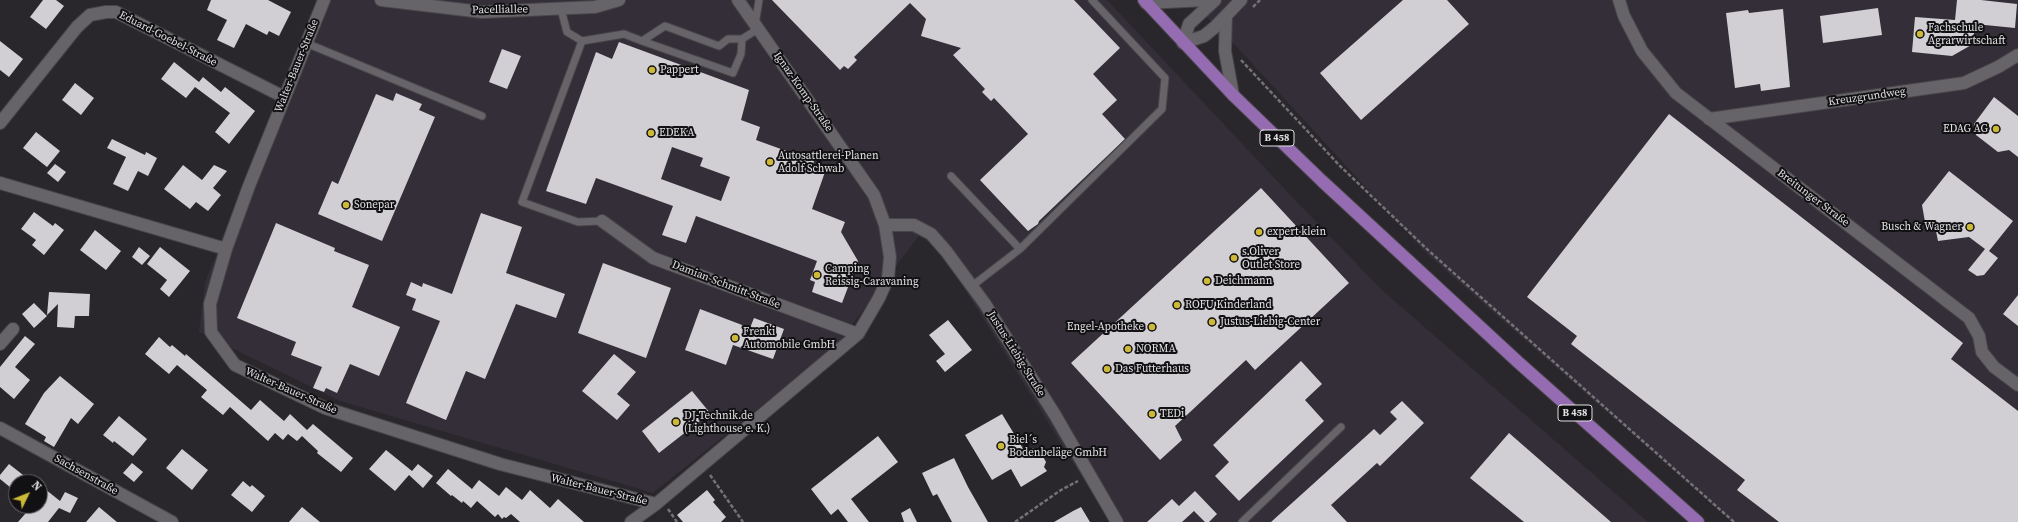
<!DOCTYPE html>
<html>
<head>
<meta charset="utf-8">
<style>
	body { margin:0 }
	#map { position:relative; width:2018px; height:522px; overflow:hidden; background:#29272b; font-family:"Source Serif 4",serif }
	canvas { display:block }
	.north { position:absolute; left:8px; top:474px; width:40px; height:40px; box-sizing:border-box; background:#111012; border:1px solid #656366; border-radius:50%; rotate:47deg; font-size:11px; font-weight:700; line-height:16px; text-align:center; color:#e2e0e3 }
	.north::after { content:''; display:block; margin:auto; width:14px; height:18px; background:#cdb938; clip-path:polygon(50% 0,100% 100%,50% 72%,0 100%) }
</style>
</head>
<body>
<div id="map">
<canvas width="2018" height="522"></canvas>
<div class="north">N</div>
</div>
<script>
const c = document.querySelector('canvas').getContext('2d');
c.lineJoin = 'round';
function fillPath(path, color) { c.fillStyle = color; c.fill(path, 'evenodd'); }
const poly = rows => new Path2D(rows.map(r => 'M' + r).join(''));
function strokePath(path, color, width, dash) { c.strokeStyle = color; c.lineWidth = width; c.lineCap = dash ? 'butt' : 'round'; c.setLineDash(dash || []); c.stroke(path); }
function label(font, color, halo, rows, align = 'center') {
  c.font = font + ' "Source Serif 4",serif'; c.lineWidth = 4; c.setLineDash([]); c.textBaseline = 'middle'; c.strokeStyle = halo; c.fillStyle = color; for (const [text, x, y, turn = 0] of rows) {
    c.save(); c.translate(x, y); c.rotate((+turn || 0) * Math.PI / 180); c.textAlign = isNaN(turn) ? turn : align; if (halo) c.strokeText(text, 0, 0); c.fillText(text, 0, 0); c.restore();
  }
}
const built = poly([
	[324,0,1107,0,1296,201,1381,289,1648,522,1110,522,961,283,938,241,924,229,836,346,653,493,340,401,199,332,205,282],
	[1189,0,2018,0,2018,522,1732,522,1427,254,1237,47]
]);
const building = poly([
	[43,0,56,0,64,6,46,29,30,17],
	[211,0,268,0,291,12,279,36,269,31,267,35,246,24,234,48,217,40,227,20,207,10],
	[772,0,1074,0,1120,48,1093,74,1117,100,1102,114,1125,139,1039,221,1038,224,1028,231,980,180,1028,134,994,98,991,101,982,92,985,89,953,55,961,48,921,36,926,19,910,3,854,57,857,60,848,69,844,66,840,70],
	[1403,0,1447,0,1469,24,1361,120,1320,73],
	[1957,0,1981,0,2017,4,2015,28,1975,24,1973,44,1952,56,1912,52,1915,17,1955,20],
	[1878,8,1882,35,1823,43,1820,16],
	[1783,9,1790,87,1761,91,1760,84,1735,88,1726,13,1748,10,1749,13],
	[0,41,23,59,9,77,0,70],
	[619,42,749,90,741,120,760,127,756,140,814,161,812,168,825,172,812,209,845,222,841,232,858,261,842,303,812,292,815,282,810,280,817,261,696,216,686,243,662,235,673,206,596,178,586,204,546,191,596,52,612,59],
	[672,147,703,158,700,166,730,177,721,201,661,179],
	[502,49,521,56,507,89,489,82],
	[174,62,199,82,203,77,221,92,225,87,255,111,229,144,215,132,230,113,195,87,186,98,161,79],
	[75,83,94,98,81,115,62,100],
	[396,93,422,104,419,110,435,117,382,241,318,214,332,181,338,184,376,94,393,101],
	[1994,97,2018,116,2018,157,2009,150,1998,152,1976,135,1974,124],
	[1669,114,1963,343,1951,359,2018,411,2018,522,1779,522,1737,490,1745,480,1571,344,1577,336,1527,297],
	[36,132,60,151,47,167,23,148],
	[112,139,145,155,146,152,157,158,148,176,138,171,128,191,113,184,126,157,107,148],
	[55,164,66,172,58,182,47,173],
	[183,165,202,180,214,165,227,171,213,188,221,195,208,211,196,202,190,209,164,189],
	[1949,171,2013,221,1989,251,1998,258,1984,275,1977,276,1968,270,1985,249,1969,237,1938,241,1936,231,1925,222,1922,205],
	[1261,188,1349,283,1255,370,1246,360,1175,426,1182,440,1160,460,1071,363],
	[34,212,53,226,55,223,64,230,44,255,32,245,36,240,21,229],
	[481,213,522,227,506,273,565,294,556,318,516,304,485,379,466,371,446,420,406,403,440,321,412,310,416,299,406,295,411,282,422,287,423,283,452,294],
	[276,223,335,248,334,251,369,265,352,307,400,327,379,376,350,364,337,393,326,388,324,392,313,388,322,367,291,355,296,342,237,318],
	[95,230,121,251,106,270,80,250],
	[139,247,150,256,142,265,132,257],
	[160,247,190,271,169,297,160,289,167,280,147,264],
	[603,263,671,288,646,358,578,333],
	[49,292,90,294,89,316,75,316,74,328,57,327,58,304,47,315],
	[2018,295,2018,326,2003,314],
	[34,303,47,316,34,328,22,314],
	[700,309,750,328,754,318,784,329,773,359,733,345,726,365,685,350],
	[948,320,972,350,945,372,936,361,945,354,929,335],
	[25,336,35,344,15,367,30,380,14,399,0,387,0,367],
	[159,337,170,347,172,345,185,356,186,354,251,410,260,400,284,421,290,414,307,430,313,424,353,458,341,472,317,453,318,451,302,436,297,441,288,434,283,440,275,433,268,441,230,407,223,415,201,397,207,390,177,365,169,374,145,354],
	[614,354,636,372,617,394,630,405,617,420,582,391],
	[1301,361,1322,384,1305,400,1324,421,1239,501,1215,476,1229,462,1213,445],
	[60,376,94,404,78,424,71,418,54,447,44,441,46,437,25,424,44,393],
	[692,391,710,413,659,453,642,431],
	[1402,401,1424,423,1380,466,1377,463,1331,505,1347,522,1271,522,1374,429,1380,435,1397,419,1390,412],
	[1002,414,1025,452,1033,448,1035,451,1041,453,1046,462,1044,467,1047,471,1021,487,1011,469,992,480,965,435],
	[119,416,147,439,133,456,114,441,113,443,103,435],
	[1509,433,1611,522,1524,522,1470,478],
	[878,436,898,462,851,499,869,522,848,522,838,509,831,515,811,489],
	[182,449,208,470,192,490,166,468],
	[386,450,412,471,418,464,433,476,423,488,409,475,395,491,369,469],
	[954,458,968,487,988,522,952,522,937,494,933,496,922,473],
	[132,463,143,472,134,482,123,473],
	[9,464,32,482,16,482,16,492,0,479,0,475],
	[448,469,472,489,479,480,499,496,506,487,522,500,530,490,550,508,558,499,584,522,520,522,511,514,506,518,504,517,502,519,498,514,495,517,477,501,471,508,463,501,462,503,452,495,451,496,436,483],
	[243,481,250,487,252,485,265,496,252,512,231,495],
	[40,485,60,501,65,492,78,498,70,513,59,508,48,522,18,522,32,506,40,506],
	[707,490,715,500,713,502,726,517,721,522,683,522,677,515],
	[1195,491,1217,514,1209,522,1205,522,1194,511,1182,522,1147,522,1172,499,1179,506],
	[99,507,117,522,86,522],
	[302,507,320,522,289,522],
	[1081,507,1090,522,1054,522,1073,511],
	[910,508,917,522,904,522,901,513]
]);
const path = poly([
	[1253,7,1260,0],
	[1241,60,1340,166,1429,251,1734,522],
	[710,475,743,522],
	[668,509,677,522],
	[1015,522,1061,490,1078,481]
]);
const service = poly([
	[561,9,567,32,582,41,624,34,642,41,665,26,719,46,728,39,742,39,758,29],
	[755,25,759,0],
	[582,41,522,202,578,222,602,221],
	[642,41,733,73,741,54,742,39],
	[306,43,482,116],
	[951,176,1020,249,972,286],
	[1020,249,1162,109,1165,78,1092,0],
	[1242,522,1341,427]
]);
const minor = poly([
	[324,0,249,186,226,249,210,304,211,332,235,365,325,408,500,464,656,504],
	[1619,0,1624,16,1642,51,1676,93,1969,318,1979,336,1982,352,1994,367,2018,385],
	[1709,119,1964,83,1998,67,2018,55],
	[0,123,77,27,90,15,106,12,116,12,284,97],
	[0,183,226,249],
	[602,221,653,258,858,334],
	[885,225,914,225,931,234,946,251,985,304,1055,415,1117,522],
	[0,344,13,329],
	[0,428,172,522],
	[631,522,656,504,858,334,879,298,888,278,890,257,885,225,874,195,738,0]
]);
const secondary = poly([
	[381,0,482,12,595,7,619,0],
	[1146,3,1206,0],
	[1226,16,1225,51,1233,95],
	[1183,43,1204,36,1215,27,1241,0],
	[1183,43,1189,24,1215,0]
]);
const primary = poly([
	[1144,0,1233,95,1322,181,1518,362,1698,522]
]);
const markers = [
	[1920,34,4,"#cdb938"],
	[652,70,4,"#cdb938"],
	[1996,129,4,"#cdb938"],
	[651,133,4,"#cdb938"],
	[770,162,4,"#cdb938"],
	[346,205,4,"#cdb938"],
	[1970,227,4,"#cdb938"],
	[1259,232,4,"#cdb938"],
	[1234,258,4,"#cdb938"],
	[817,275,4,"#cdb938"],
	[1207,281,4,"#cdb938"],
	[1177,305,4,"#cdb938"],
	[1212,322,4,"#cdb938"],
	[1152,327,4,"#cdb938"],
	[735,338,4,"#cdb938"],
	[1128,349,4,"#cdb938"],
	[1107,369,4,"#cdb938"],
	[1152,414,4,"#cdb938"],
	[676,422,4,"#cdb938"],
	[1001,446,4,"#cdb938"]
];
const shields = [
	[1277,138,34],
	[1575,413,34]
];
const shieldNames = [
	["B 458",1277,138],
	["B 458",1575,413]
];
const streetNames = [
	["Pacelliallee",500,10,-1],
	["Eduard-Goebel-Straße",168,39,27],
	["Walter-Bauer-Straße",297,66,-68],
	["Ignaz-Komp-Straße",803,92,55],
	["Kreuzgrundweg",1867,97,-8],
	["Breitunger Straße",1813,198,37],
	["Damian-Schmitt-Straße",726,285,21],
	["Justus-Liebig-Straße",1016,354,58],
	["Walter-Bauer-Straße",291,391,24],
	["Sachsenstraße",86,475,29],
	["Walter-Bauer-Straße",599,490,14]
];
const poiNames = [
	["Fachschule",1928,28],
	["Agrarwirtschaft",1928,41],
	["Pappert",660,70],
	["EDAG AG",1988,129,"right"],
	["EDEKA",659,133],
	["Autosattlerei-Planen",778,156],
	["Adolf Schwab",778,169],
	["Sonepar",354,205],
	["Busch & Wagner",1962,227,"right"],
	["expert klein",1267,232],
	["s.Oliver",1242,252],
	["Outlet Store",1242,265],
	["Camping",825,269],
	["Reissig-Caravaning",825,282],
	["Deichmann",1215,281],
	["ROFU Kinderland",1185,305],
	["Justus-Liebig-Center",1220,322],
	["Engel-Apotheke",1144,327,"right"],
	["Frenki",743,332],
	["Automobile GmbH",743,345],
	["NORMA",1136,349],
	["Das Futterhaus",1115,369],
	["TEDi",1160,414],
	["DJ-Technik.de",684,416],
	["(Lighthouse e. K.)",684,429],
	["Biel´s",1009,440],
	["Bodenbeläge GmbH",1009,453]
];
fillPath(built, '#332e38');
fillPath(building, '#d1ced4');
strokePath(service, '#484549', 9);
strokePath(minor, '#484549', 14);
strokePath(secondary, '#484549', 14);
strokePath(primary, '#484549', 14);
strokePath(path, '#747276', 2.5, [4, 2]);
strokePath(service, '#666369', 7);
strokePath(minor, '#666369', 12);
strokePath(secondary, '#666369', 12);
strokePath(primary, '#956cb2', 12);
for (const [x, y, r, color] of markers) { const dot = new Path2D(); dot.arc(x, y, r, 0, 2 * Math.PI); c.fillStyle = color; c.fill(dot); strokePath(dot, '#111012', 1.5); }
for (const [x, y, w] of shields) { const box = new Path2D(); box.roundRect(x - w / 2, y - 8, w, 16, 3); c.fillStyle = '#111012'; c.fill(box); strokePath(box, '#e2e0e3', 1); }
label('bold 10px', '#e2e0e3', null, shieldNames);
label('11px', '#e2e0e3', '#111012', streetNames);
label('11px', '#e2e0e3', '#111012', poiNames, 'left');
</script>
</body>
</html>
